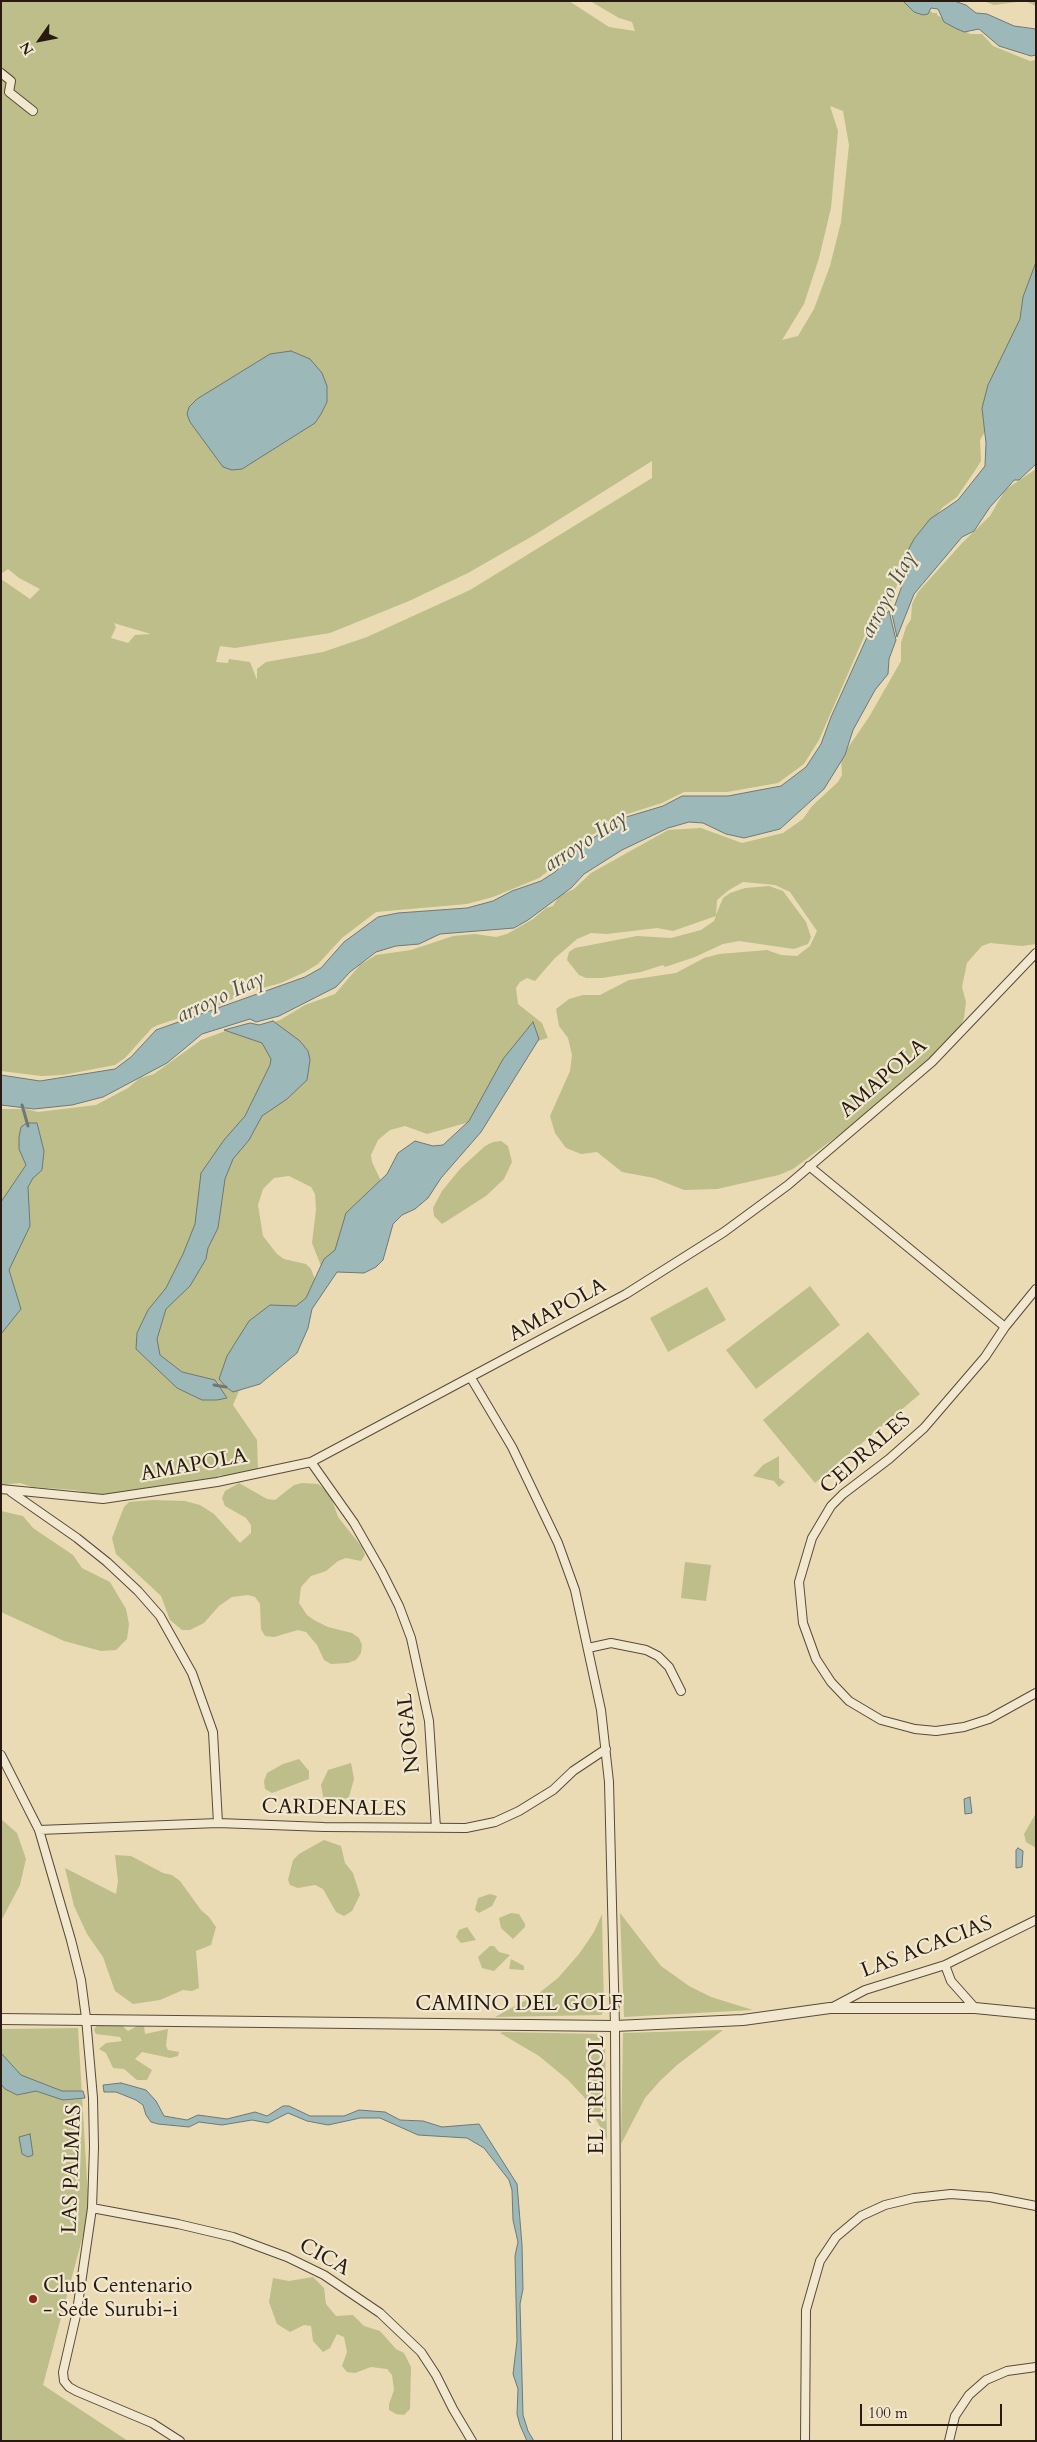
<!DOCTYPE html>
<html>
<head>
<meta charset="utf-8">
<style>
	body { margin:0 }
	#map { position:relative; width:1037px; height:2442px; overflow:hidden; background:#eadbb5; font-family:Cardo,serif }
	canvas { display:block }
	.frame { position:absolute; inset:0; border:2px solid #281911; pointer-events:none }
	.north { position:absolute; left:15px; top:15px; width:50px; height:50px; -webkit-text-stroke:4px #f1e8cf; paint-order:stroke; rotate:237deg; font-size:14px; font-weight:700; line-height:20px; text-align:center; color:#281911 }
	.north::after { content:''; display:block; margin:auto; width:18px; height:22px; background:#281911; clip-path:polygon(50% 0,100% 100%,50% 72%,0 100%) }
	.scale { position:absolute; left:860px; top:2404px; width:142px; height:22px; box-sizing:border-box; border:2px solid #281911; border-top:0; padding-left:6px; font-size:15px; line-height:18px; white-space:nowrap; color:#281911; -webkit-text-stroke:4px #f1e8cf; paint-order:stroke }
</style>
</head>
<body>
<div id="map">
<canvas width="1037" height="2442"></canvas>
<div class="frame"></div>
<div class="north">N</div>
<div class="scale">100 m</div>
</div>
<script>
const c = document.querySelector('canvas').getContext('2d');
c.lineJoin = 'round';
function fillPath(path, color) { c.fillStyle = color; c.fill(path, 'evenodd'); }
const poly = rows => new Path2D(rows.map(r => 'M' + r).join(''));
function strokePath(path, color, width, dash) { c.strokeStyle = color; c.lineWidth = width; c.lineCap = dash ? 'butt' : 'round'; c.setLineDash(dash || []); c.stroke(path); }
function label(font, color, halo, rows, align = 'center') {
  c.font = font + ' Cardo,serif'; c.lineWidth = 4.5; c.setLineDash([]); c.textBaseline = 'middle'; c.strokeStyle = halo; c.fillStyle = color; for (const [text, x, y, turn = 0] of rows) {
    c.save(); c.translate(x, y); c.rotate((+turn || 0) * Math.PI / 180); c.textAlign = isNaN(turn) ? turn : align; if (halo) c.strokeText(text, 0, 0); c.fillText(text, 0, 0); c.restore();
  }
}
const green = poly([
	[2,1,569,1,609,27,635,31,632,22,619,18,590,1,914,1,933,13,937,13,937,15,970,34,982,34,993,46,1030,61,1036,60,1036,346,980,440,981,461,976,469,957,497,943,507,912,547,901,566,899,580,889,607,867,630,819,740,804,764,778,783,727,792,684,792,662,803,624,815,579,843,565,858,539,878,493,897,467,904,376,912,342,938,318,964,305,972,281,983,248,992,219,1005,158,1025,152,1028,125,1058,115,1065,63,1075,41,1076,1,1071,1,579,30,599,40,589,19,578,8,569,1,574],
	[830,106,843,111,849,145,841,222,830,266,814,309,798,336,782,340,804,304,819,258,831,208,838,131],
	[652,461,652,478,470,590,367,637,323,652,266,662,257,669,257,680,250,662,229,659,228,663,216,662,220,646,235,648,330,633,409,601,468,573,536,534],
	[114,623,120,625,151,634,135,635,128,643,111,638,116,627],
	[984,1,1036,1,1036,6,1025,1,994,5],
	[1036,469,1036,944,1022,946,990,943,982,946,972,957,967,963,962,987,966,1002,964,1018,955,1039,912,1077,885,1096,882,1111,871,1121,855,1123,793,1169,779,1175,717,1189,684,1190,654,1178,622,1172,597,1152,581,1154,566,1148,555,1133,550,1116,570,1071,572,1055,568,1038,559,1026,556,1009,569,999,583,995,600,995,629,980,676,973,704,958,719,954,767,950,781,955,797,956,810,946,817,931,790,892,775,885,743,882,729,890,717,900,716,915,723,898,730,893,745,888,769,886,783,891,806,922,811,937,808,944,794,949,739,941,723,944,695,957,665,967,663,965,641,972,602,978,586,978,579,975,567,960,569,952,575,948,637,936,671,938,701,930,714,921,716,916,673,931,657,928,607,934,591,933,577,939,554,959,535,981,527,978,520,982,516,988,518,1004,542,1023,548,1038,530,1043,473,1121,427,1134,405,1126,390,1130,378,1140,371,1155,372,1162,382,1183,329,1268,321,1266,312,1243,316,1210,315,1194,311,1187,289,1176,274,1178,263,1189,258,1205,263,1236,277,1254,284,1259,306,1264,311,1269,317,1284,239,1391,233,1405,257,1440,258,1470,227,1479,220,1475,214,1479,130,1492,98,1495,74,1490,32,1487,20,1483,1,1485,1,1109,26,1109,38,1112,96,1105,128,1088,140,1078,154,1074,201,1040,228,1030,264,1025,280,1020,305,1005,335,994,360,965,376,955,411,950,453,936,475,934,496,937,507,934,533,919,546,908,553,906,559,896,574,889,591,873,668,830,701,828,742,843,783,833,803,819,812,806,838,782,842,775,841,758,869,717,901,661,901,643,906,627,911,619,912,604,918,592,963,542,990,516,1005,490],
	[501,1141,508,1146,512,1162,504,1179,486,1196,442,1224,434,1216,433,1208,442,1191,460,1169,485,1146,493,1142],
	[810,1286,840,1325,756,1389,726,1350],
	[707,1287,726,1320,668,1352,650,1318],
	[868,1332,920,1394,815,1483,763,1420],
	[779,1456,779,1478,785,1482,779,1487,774,1481,753,1476,763,1465],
	[239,1483,267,1499,275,1500,294,1485,302,1483,318,1484,330,1494,338,1517,362,1547,365,1555,361,1561,346,1558,338,1561,326,1571,311,1576,301,1587,299,1603,307,1615,314,1620,328,1627,352,1633,359,1638,362,1645,361,1653,356,1660,348,1663,331,1664,324,1660,317,1645,306,1632,298,1630,274,1637,265,1636,261,1629,260,1604,255,1597,248,1595,232,1597,219,1606,204,1623,190,1630,182,1630,170,1620,161,1596,116,1554,112,1538,124,1507,129,1502,153,1500,185,1501,200,1505,214,1514,240,1543,251,1533,251,1525,246,1518,225,1506,222,1498,225,1491],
	[1,1511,23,1516,33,1528,73,1555,82,1568,110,1582,126,1609,129,1624,127,1639,116,1650,101,1651,64,1641,1,1612],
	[685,1562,711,1565,706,1601,681,1598],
	[299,1759,309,1771,309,1779,272,1793,265,1789,264,1781,267,1773,283,1764],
	[351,1763,354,1779,349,1797,342,1800,324,1801,321,1785,328,1770],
	[1036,1813,1036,1848,1026,1842,1024,1834],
	[1,1819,17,1833,26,1859,20,1885,1,1921],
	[324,1840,341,1846,345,1863,353,1873,360,1895,352,1911,344,1916,336,1912,323,1889,315,1885,298,1888,290,1885,288,1880,293,1860,299,1854],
	[115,1855,131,1856,163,1873,172,1875,180,1881,201,1910,209,1917,216,1927,211,1945,196,1951,199,1988,192,1991,183,1990,160,2000,133,2004,115,1991,103,1957,87,1934,74,1906,65,1868,116,1894,118,1881],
	[490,1894,497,1896,492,1906,479,1913,475,1910,478,1898],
	[511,1913,519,1914,525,1924,525,1927,513,1939,501,1928,499,1918],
	[620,1913,661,1966,689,1986,711,1997,753,2010,624,2017],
	[602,1914,604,2011,601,2015,495,2017,539,1993,558,1978,579,1954,594,1932],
	[467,1927,476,1940,461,1943,456,1937,459,1930],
	[490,1946,494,1946,499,1952,510,1955,494,1971,482,1968,478,1957],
	[511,1959,524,1966,524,1970,509,1969],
	[116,2020,128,2031,141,2024,144,2026,145,2034,168,2029,166,2046,168,2050,179,2052,178,2056,170,2058,142,2052,135,2059,152,2070,147,2080,137,2080,124,2069,113,2068,106,2053,99,2049,106,2043,122,2041,120,2037,96,2034,94,2030,98,2023],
	[78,2028,89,2213,43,2385,128,2441,1,2441,1,2029],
	[723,2030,677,2065,659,2082,645,2098,621,2144,623,2033],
	[503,2032,601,2034,605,2040,607,2140,584,2097,568,2080,539,2056,500,2033],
	[313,2277,324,2288,326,2304,336,2316,353,2315,364,2326,380,2331,396,2349,404,2353,411,2367,410,2409,404,2415,396,2414,389,2410,389,2404,394,2390,392,2375,387,2369,371,2367,355,2373,347,2372,342,2366,347,2352,344,2337,337,2334,330,2348,323,2352,313,2341,311,2326,304,2325,290,2332,277,2324,269,2302,273,2278,289,2281]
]);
const water = poly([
	[903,1,954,1,966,5,976,13,987,14,1014,26,1036,29,1036,55,1031,56,999,46,979,29,964,32,955,28,944,22,938,9,931,8,928,14,923,15,914,12,903,1],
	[1036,262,1036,464,1019,480,1014,480,1010,485,990,507,974,531,962,537,914,594,897,637,891,610,895,605,904,580,904,558,914,539,930,519,958,500,985,466,986,443,982,408,988,385,1020,319,1023,297,1036,262],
	[291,351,310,359,322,373,327,386,327,402,321,414,315,423,242,469,232,470,223,467,190,422,187,414,189,407,197,399,270,354,291,351],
	[889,611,896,640,889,659,888,674,875,690,853,730,845,755,824,789,780,829,744,838,726,834,703,823,689,822,668,828,622,850,584,874,571,888,528,920,514,928,440,934,419,944,396,946,376,952,350,972,336,987,279,1016,256,1022,250,1019,202,1034,167,1063,103,1097,72,1105,34,1109,1,1105,1,1075,40,1081,115,1069,131,1057,156,1030,305,977,321,968,344,942,378,917,398,913,467,908,493,901,512,891,541,881,555,872,580,847,623,818,663,806,682,796,728,796,781,786,806,767,821,744,831,717,868,635,876,623,889,611],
	[273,1021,300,1041,308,1051,310,1060,307,1080,287,1099,262,1116,249,1140,233,1159,225,1179,218,1228,208,1248,206,1259,190,1286,166,1309,157,1339,160,1355,182,1372,215,1380,227,1398,217,1400,202,1400,177,1388,136,1349,137,1333,148,1310,166,1288,183,1254,195,1224,201,1173,224,1140,245,1116,270,1065,271,1059,262,1043,224,1030,250,1023,259,1025,273,1021],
	[533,1022,539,1039,481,1132,441,1178,428,1198,415,1209,402,1215,393,1224,383,1260,376,1267,364,1273,337,1272,312,1309,308,1328,297,1353,260,1384,233,1392,226,1387,219,1379,227,1356,249,1321,270,1305,296,1306,306,1298,324,1259,335,1250,346,1213,387,1174,398,1153,415,1141,433,1146,443,1145,469,1121,503,1059,533,1022],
	[27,1123,37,1123,44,1151,42,1170,33,1178,28,1187,30,1226,9,1270,21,1309,1,1334,1,1202,26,1165,19,1149,19,1137,21,1127,27,1123],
	[970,1797,972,1813,965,1814,964,1799,970,1797],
	[1018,1848,1023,1851,1022,1867,1016,1868,1016,1850,1018,1848],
	[1,2053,21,2075,62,2091,83,2091,85,2098,63,2100,36,2091,17,2095,5,2089,1,2084,1,2053],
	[121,2083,146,2090,156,2101,164,2116,187,2120,198,2115,227,2119,255,2112,267,2116,283,2106,289,2106,310,2116,344,2116,359,2110,385,2112,400,2120,423,2121,442,2127,479,2124,517,2184,522,2245,523,2289,520,2304,523,2415,528,2431,534,2441,527,2441,520,2425,517,2414,518,2389,513,2374,517,2341,515,2256,518,2242,513,2220,512,2190,509,2180,484,2148,467,2138,418,2135,380,2118,360,2118,328,2125,307,2121,288,2113,268,2123,252,2120,222,2125,199,2122,189,2127,158,2124,151,2122,146,2115,143,2105,136,2100,116,2092,104,2092,103,2085,121,2083],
	[30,2134,33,2155,28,2157,22,2154,19,2137,30,2134]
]);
const stream = poly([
	[22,1105,28,1126],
	[214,1385,226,1387]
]);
const minor = poly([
	[1,73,11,81,9,92,33,111],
	[809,1166,1005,1327],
	[1036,1289,1005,1327,985,1357,924,1428,889,1459,843,1494,831,1506,812,1538,799,1582,803,1623,816,1659,831,1682,849,1701,881,1720,915,1729,936,1731,964,1727,989,1719,1036,1693],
	[471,1378,512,1447,558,1543,575,1590,601,1710,609,1782,615,2026,617,2441],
	[311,1462,354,1523,382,1572,399,1606,411,1638,429,1721,436,1828],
	[1,1489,103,1499,217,1482,311,1462,626,1294,724,1232,788,1185,932,1062,1036,953],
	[11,1492,77,1538,107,1562,138,1591,160,1616,192,1673,213,1732,218,1823],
	[588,1648,611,1643,646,1650,658,1656,669,1667,681,1691],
	[1,1755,39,1830,71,1940,81,1980,86,2018,93,2098,94,2147,92,2208,77,2311,63,2372,64,2381,69,2387,76,2391,152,2423,180,2441],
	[39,1830,218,1823,324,1827,466,1828,495,1822,519,1811,553,1790,573,1771,606,1749],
	[945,1965,951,1981,975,2008],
	[831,2008,865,1990,945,1965,1036,1920],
	[92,2208,178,2224,233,2237,287,2257,324,2275,380,2313,421,2352,436,2375,453,2409,472,2441],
	[805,2441,806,2310,820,2261,836,2237,861,2216,885,2205,914,2198,951,2194,990,2197,1036,2206],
	[949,2441,955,2416,969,2395,986,2380,1007,2371,1036,2367]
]);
const tertiary = poly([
	[1,2019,615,2026,743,2020,830,2008,975,2008,1036,2014]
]);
const markers = [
	[33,2299,5,"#8f2418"]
];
const streetNames = [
	["AMAPOLA",884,1079,-41],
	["AMAPOLA",558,1311,-29],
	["CEDRALES",866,1454,-41],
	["AMAPOLA",194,1466,-10],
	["NOGAL",410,1733,-96],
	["CARDENALES",334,1809,1],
	["LAS ACACIAS",927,1948,-21],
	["CAMINO DEL GOLF",519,2005],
	["EL TREBOL",598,2095,-90],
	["LAS PALMAS",73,2169,-88],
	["CICA",324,2258,29]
];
const poiNames = [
	["Club Centenario",43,2287],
	["- Sede Surubi-i",43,2311]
];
const waterNames = [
	["arroyo Itay",889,595,-62],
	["arroyo Itay",586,842,-33],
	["arroyo Itay",221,998,-25]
];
fillPath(green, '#bdbe89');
fillPath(water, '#9db8b9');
strokePath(water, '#6e7876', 1);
strokePath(stream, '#6e7876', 3);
strokePath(minor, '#584a3a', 10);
strokePath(tertiary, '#584a3a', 12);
strokePath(minor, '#f1e8cf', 8);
strokePath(tertiary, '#f1e8cf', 10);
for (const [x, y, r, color] of markers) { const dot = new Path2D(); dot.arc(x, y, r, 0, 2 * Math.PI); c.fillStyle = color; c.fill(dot); strokePath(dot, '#f1e8cf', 2); }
label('21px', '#281911', '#f1e8cf', streetNames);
label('21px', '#281911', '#f1e8cf', poiNames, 'left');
label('italic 22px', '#51514c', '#f1e8cf', waterNames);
</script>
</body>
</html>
